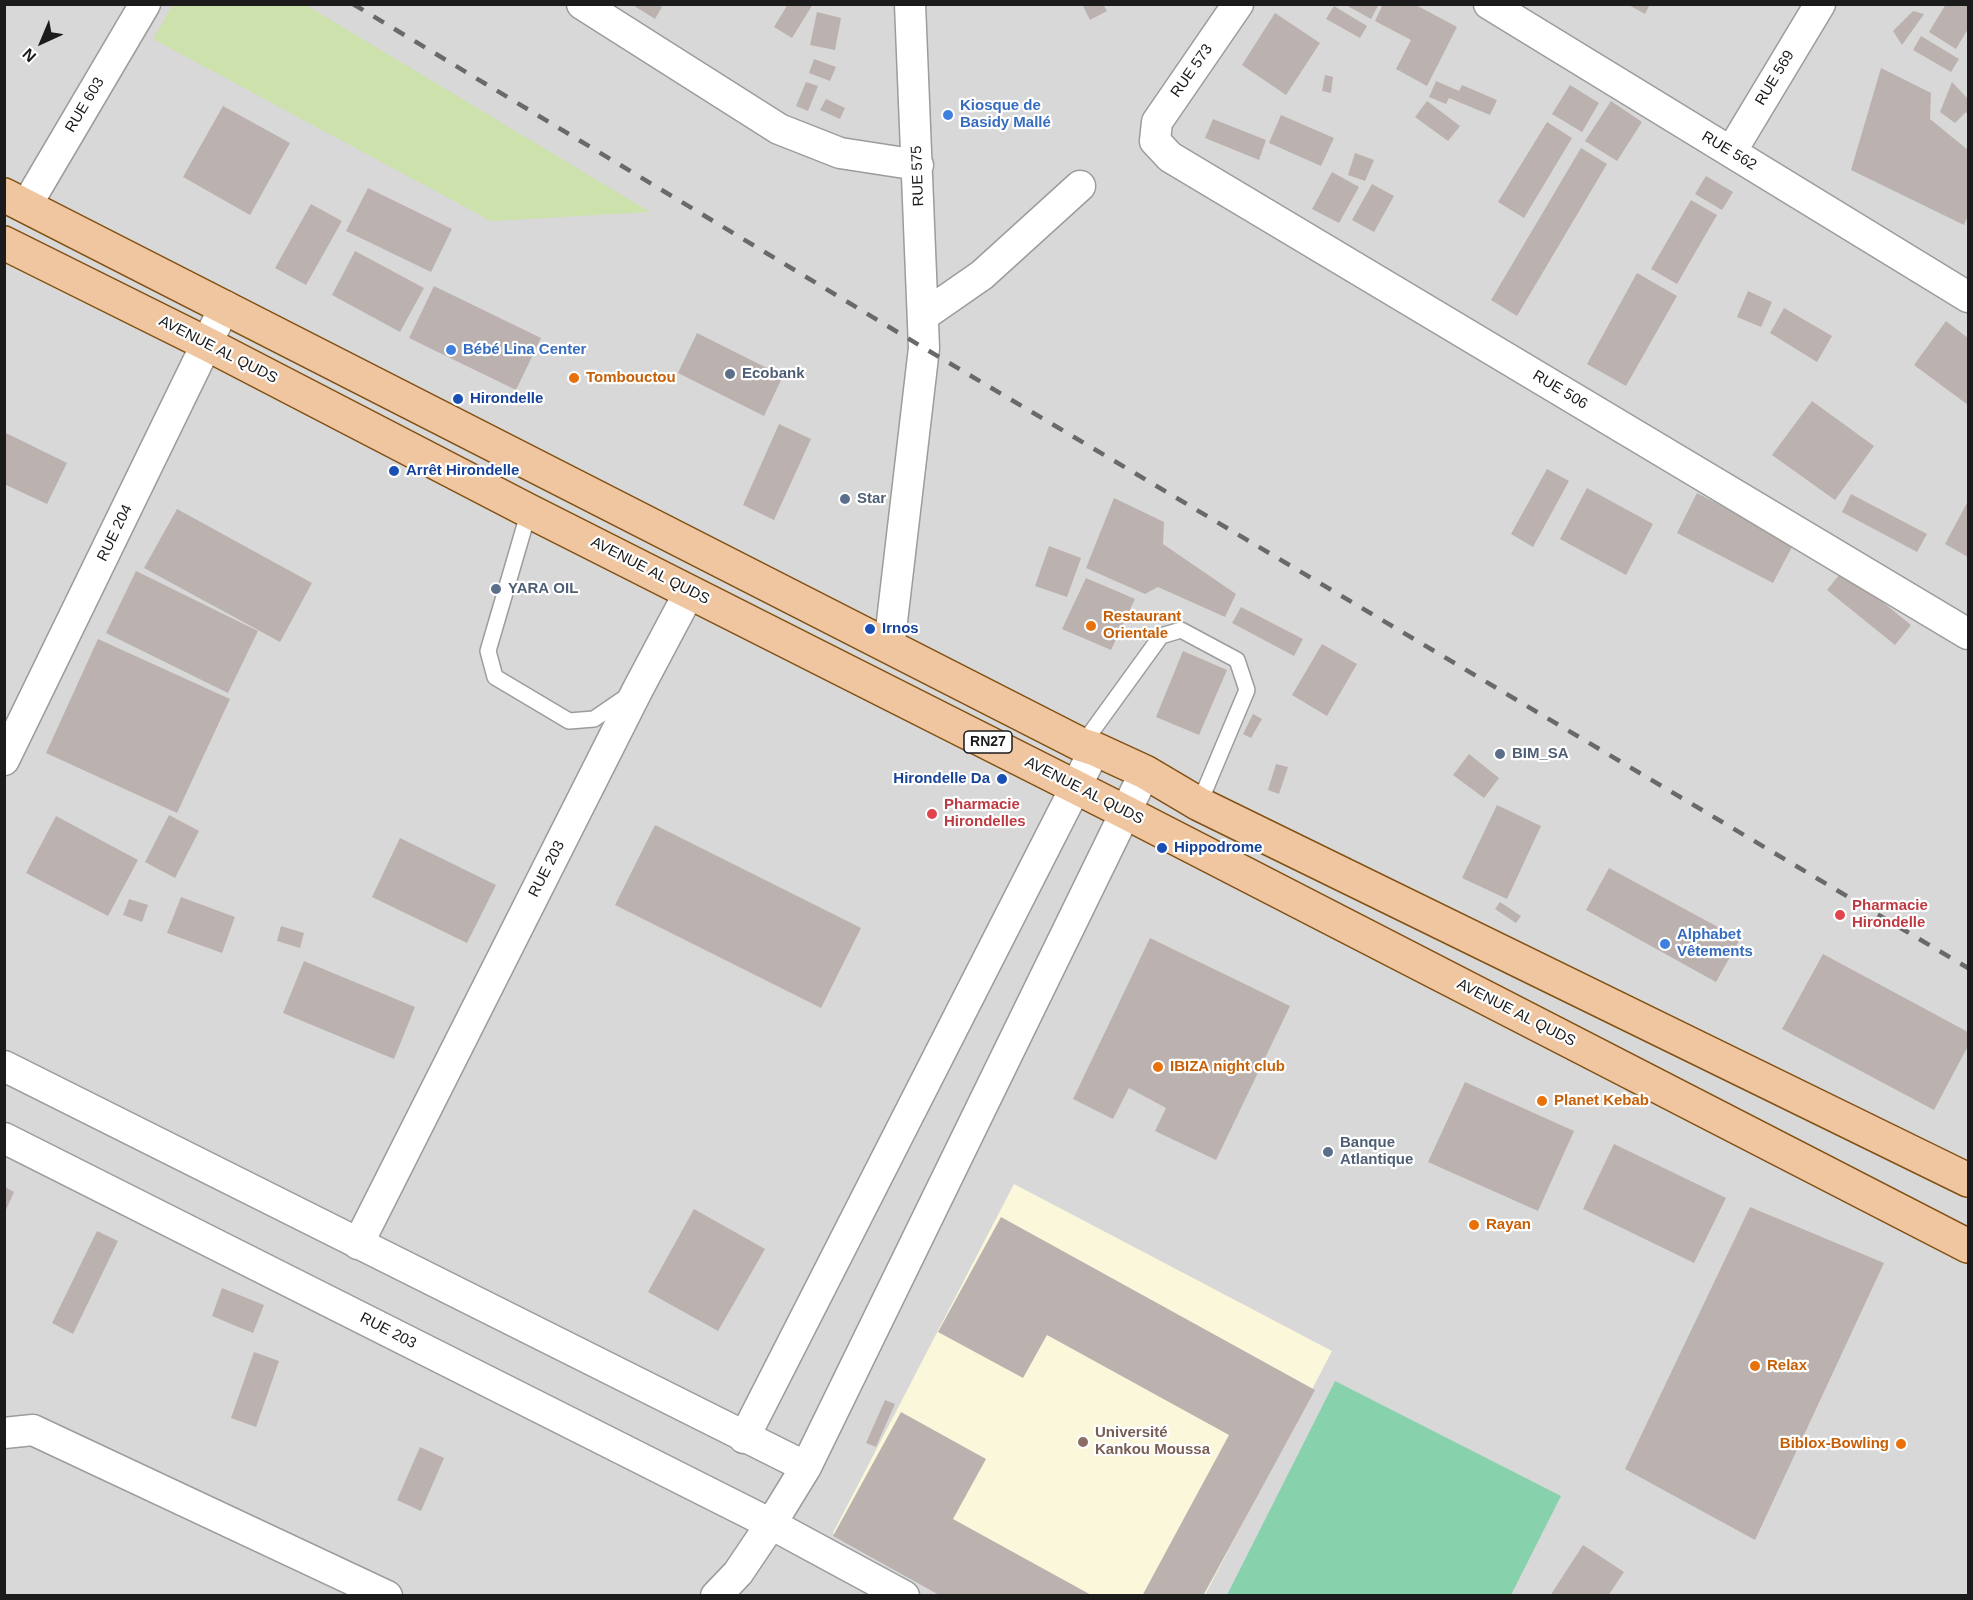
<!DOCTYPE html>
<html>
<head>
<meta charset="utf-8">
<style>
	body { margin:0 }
	#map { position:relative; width:1973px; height:1600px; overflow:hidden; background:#ebe7e1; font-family:Helvetica,sans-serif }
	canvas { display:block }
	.frame { position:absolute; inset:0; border:6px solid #1b1b1b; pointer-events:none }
	.north { position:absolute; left:12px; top:12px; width:60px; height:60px; -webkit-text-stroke:4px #fff; paint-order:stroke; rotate:224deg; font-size:16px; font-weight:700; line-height:24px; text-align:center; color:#1b1b1b }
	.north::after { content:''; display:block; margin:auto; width:21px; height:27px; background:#1b1b1b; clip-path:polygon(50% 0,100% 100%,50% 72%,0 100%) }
</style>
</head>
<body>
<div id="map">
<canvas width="1973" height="1600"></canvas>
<div class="frame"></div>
<div class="north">N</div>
</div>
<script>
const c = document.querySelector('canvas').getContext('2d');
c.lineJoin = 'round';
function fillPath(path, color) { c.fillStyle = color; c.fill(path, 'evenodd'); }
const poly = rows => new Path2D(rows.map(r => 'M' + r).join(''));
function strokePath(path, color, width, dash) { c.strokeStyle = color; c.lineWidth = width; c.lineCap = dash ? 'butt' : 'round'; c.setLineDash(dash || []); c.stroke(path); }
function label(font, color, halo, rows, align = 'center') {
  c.font = font + ' Helvetica,sans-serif'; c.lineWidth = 4.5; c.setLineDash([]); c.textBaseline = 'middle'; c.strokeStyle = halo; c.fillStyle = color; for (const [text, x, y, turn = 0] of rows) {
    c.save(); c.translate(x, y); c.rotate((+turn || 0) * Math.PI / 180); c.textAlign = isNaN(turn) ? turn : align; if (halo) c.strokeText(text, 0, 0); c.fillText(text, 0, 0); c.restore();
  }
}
const residential = poly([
	[5,5,1968,5,1968,1595,5,1595]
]);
const education = poly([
	[1014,1184,1332,1351,1205,1595,952,1595,833,1533]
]);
const grass = poly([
	[173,5,306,5,650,212,491,221,153,39]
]);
const pitch = poly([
	[1335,1381,1561,1496,1511,1595,1227,1595]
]);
const building = poly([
	[631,4,657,4,662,7,655,19],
	[788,4,813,4,792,38,774,27],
	[1082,4,1103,4,1107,11,1090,20],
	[1344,4,1379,4,1371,19],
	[1383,4,1414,4,1457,27,1427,86,1396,69,1411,40,1375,21],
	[1627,4,1650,4,1645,14],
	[1946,4,1968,4,1968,29,1956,49,1929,32],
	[1334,6,1367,26,1360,38,1326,19],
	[1913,11,1924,14,1902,45,1893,31],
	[817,12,841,18,835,50,810,45],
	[1275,13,1320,43,1286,95,1242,65],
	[1921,36,1959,59,1951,72,1913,50],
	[814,59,836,67,830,81,809,73],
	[1881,68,1931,93,1930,119,1968,150,1968,215,1964,225,1851,170],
	[1325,75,1333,77,1331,93,1322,91],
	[1436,81,1459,91,1462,85,1497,100,1490,115,1449,98,1446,104,1429,97],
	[806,82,818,86,808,111,796,106],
	[1952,82,1967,98,1968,97,1968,115,1966,112,1955,123,1940,112],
	[1570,85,1599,103,1582,132,1552,114],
	[826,99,845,108,840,119,820,110],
	[1427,101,1460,126,1448,141,1415,117],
	[1611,101,1642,122,1617,161,1585,141],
	[223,106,290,143,250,215,183,177],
	[1281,115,1334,138,1321,166,1269,143],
	[1213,119,1266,140,1259,160,1205,138],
	[1547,122,1572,138,1524,218,1498,202],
	[1581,148,1607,164,1517,316,1491,300],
	[1355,153,1374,160,1365,181,1348,175],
	[1332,172,1359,187,1339,223,1312,209],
	[1706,176,1733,192,1722,210,1695,194],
	[1372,184,1394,196,1374,232,1352,220],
	[368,188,452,229,431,272,346,231],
	[1691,200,1717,215,1677,284,1651,269],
	[311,204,342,221,306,285,275,268],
	[355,251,424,288,400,332,332,295],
	[1637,273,1677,296,1626,386,1587,364],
	[434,286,541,338,516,390,409,338],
	[1748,291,1772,302,1761,327,1737,317],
	[1784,308,1832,336,1817,362,1770,333],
	[1946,321,1968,338,1968,405,1914,365],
	[697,333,783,376,764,416,678,373],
	[1812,401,1874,446,1835,500,1772,455],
	[779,424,811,439,774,520,743,505],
	[4,432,67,463,47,504,4,484],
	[1547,469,1569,481,1533,547,1511,534],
	[1587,488,1653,524,1626,575,1560,539],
	[1697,493,1794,543,1773,583,1677,533],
	[1851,494,1927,534,1917,552,1842,512],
	[1114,498,1164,522,1163,544,1236,594,1225,617,1158,587,1145,594,1086,568],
	[1968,501,1968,557,1945,544],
	[177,509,312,583,280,642,144,568],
	[1049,546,1081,558,1067,597,1035,586],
	[1843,570,1911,625,1895,645,1827,590],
	[136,571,258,631,228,693,106,633],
	[1086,578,1135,599,1111,650,1062,629],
	[1241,607,1303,639,1294,656,1232,623],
	[98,639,230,699,177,813,46,753],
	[1322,644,1357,664,1327,716,1292,695],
	[1183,651,1227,670,1199,735,1156,717],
	[1253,714,1262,719,1251,738,1243,734],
	[1469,754,1499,778,1484,798,1453,775],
	[1276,764,1288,767,1279,794,1268,790],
	[1497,805,1541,826,1507,899,1462,878],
	[169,815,199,831,175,878,145,862],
	[56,816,138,860,108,916,26,873],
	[655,825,861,928,821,1008,615,905],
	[400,838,496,885,467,943,372,897],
	[1609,868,1740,939,1716,982,1586,910],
	[181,897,235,917,222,953,167,933],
	[129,899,148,905,142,922,123,915],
	[1500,902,1521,916,1516,923,1495,909],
	[281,926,304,933,300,948,277,941],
	[1150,938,1290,1006,1216,1160,1155,1131,1166,1108,1129,1088,1113,1119,1073,1099],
	[1823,954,1968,1032,1968,1046,1934,1110,1782,1029],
	[304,961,415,1007,394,1059,283,1013],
	[1465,1082,1574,1131,1538,1211,1428,1162],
	[1614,1144,1726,1198,1694,1263,1583,1209],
	[5,1187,14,1192,5,1212],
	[1750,1207,1884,1263,1755,1540,1625,1469],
	[694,1209,765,1249,718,1331,648,1292],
	[1001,1217,1315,1390,1203,1596,1142,1596,1229,1435,1047,1335,1023,1378,938,1332],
	[97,1231,118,1241,73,1334,52,1323],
	[222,1288,264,1305,253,1333,212,1316],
	[254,1352,279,1361,256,1427,231,1418],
	[885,1400,895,1404,876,1447,866,1443],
	[901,1412,986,1459,953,1519,1093,1596,941,1596,833,1536],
	[420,1447,444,1458,421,1511,397,1500],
	[1583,1545,1624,1572,1608,1596,1550,1596]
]);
const lane = poly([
	[529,511,488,651,495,677,569,721,594,719,629,695],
	[1082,745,1161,636,1181,630,1237,660,1247,690,1199,804]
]);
const street = poly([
	[582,4,779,129,840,153,918,165],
	[1238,4,1157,122,1155,141,1170,157,1968,634],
	[1489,4,1968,297],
	[1731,152,1820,4],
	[26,206,145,4],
	[923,316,982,275,1080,186],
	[889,647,924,348,910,4],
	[4,760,225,306],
	[4,1066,806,1467],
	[4,1138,771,1524,904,1596],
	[358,1244,638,689,690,591],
	[4,1433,33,1430,387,1596],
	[744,1438,1095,749],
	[716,1596,738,1573,771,1524,806,1467,1145,772]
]);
const primary = poly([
	[4,195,1082,745,1095,749,1145,772,1199,804,1968,1180],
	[4,243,207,344,529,511,1125,812,1968,1246]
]);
const rail = poly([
	[353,4,924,348,1968,968]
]);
const markers = [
	[948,115,6,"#3f7fe0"],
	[451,350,6,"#3f7fe0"],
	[730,374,6,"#5c6f8a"],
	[574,378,6,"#e8710a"],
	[458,399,6,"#1a4fb4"],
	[394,471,6,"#1a4fb4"],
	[845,499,6,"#5c6f8a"],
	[496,589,6,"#5c6f8a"],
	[1091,626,6,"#e8710a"],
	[870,629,6,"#1a4fb4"],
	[1500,754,6,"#5c6f8a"],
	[1002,779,6,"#1a4fb4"],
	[932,814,6,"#e0444e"],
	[1162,848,6,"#1a4fb4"],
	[1840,915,6,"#e0444e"],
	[1665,944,6,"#3f7fe0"],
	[1158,1067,6,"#e8710a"],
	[1542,1101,6,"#e8710a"],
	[1328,1152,6,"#5c6f8a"],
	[1474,1225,6,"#e8710a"],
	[1755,1366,6,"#e8710a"],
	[1083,1442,6,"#8d6e63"],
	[1901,1444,6,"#e8710a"]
];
const shields = [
	[988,742,48]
];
const shieldNames = [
	["RN27",988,742]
];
const streetNames = [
	["RUE 573",1192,71,-55],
	["RUE 569",1775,78,-59],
	["RUE 603",85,105,-59],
	["RUE 562",1729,151,31],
	["RUE 575",918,176,-92],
	["AVENUE AL QUDS",218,350,27],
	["RUE 506",1560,390,31],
	["RUE 204",115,533,-64],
	["AVENUE AL QUDS",650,571,27],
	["AVENUE AL QUDS",1084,791,27],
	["RUE 203",547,869,-63],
	["AVENUE AL QUDS",1516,1013,27],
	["RUE 203",388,1331,27]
];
const shopNames = [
	["Kiosque de",960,106],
	["Basidy Mallé",960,123],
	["Bébé Lina Center",463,350],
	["Alphabet",1677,935],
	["Vêtements",1677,952]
];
const serviceNames = [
	["Ecobank",742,374],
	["Star",857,499],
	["YARA OIL",508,589],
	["BIM_SA",1512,754],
	["Banque",1340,1143],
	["Atlantique",1340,1160]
];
const foodNames = [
	["Tombouctou",586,378],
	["Restaurant",1103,617],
	["Orientale",1103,634],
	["IBIZA night club",1170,1067],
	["Planet Kebab",1554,1101],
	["Rayan",1486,1225],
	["Relax",1767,1366],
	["Biblox-Bowling",1889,1444,"right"]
];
const transitNames = [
	["Hirondelle",470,399],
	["Arrêt Hirondelle",406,471],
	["Irnos",882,629],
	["Hirondelle Da",990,779,"right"],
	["Hippodrome",1174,848]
];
const healthNames = [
	["Pharmacie",944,805],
	["Hirondelles",944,822],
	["Pharmacie",1852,906],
	["Hirondelle",1852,923]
];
const educationNames = [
	["Université",1095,1433],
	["Kankou Moussa",1095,1450]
];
fillPath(residential, '#d9d8d8');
fillPath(education, '#fbf7db');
fillPath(grass, '#cce1ac');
fillPath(pitch, '#87d2ad');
fillPath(building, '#bbb2af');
strokePath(lane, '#9c9c9c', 18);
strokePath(street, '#9c9c9c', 33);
strokePath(primary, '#825010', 36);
strokePath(lane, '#fff', 15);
strokePath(street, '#fff', 30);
strokePath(primary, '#f0c6a1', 33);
strokePath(rail, '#696969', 4.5, [12, 12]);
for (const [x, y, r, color] of markers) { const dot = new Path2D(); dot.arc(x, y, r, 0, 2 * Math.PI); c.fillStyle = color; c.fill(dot); strokePath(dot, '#fff', 2); }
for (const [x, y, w] of shields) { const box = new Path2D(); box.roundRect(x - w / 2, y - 11, w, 22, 4.5); c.fillStyle = '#fff'; c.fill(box); strokePath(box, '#1b1b1b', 1.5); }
label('bold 14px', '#1b1b1b', null, shieldNames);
label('15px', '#1b1b1b', '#fff', streetNames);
label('bold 15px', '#366cbe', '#fff', shopNames, 'left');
label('bold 15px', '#4e5e75', '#fff', serviceNames, 'left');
label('bold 15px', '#c56008', '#fff', foodNames, 'left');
label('bold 15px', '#164399', '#fff', transitNames, 'left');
label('bold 15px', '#be3a42', '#fff', healthNames, 'left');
label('bold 15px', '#785e54', '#fff', educationNames, 'left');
</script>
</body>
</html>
